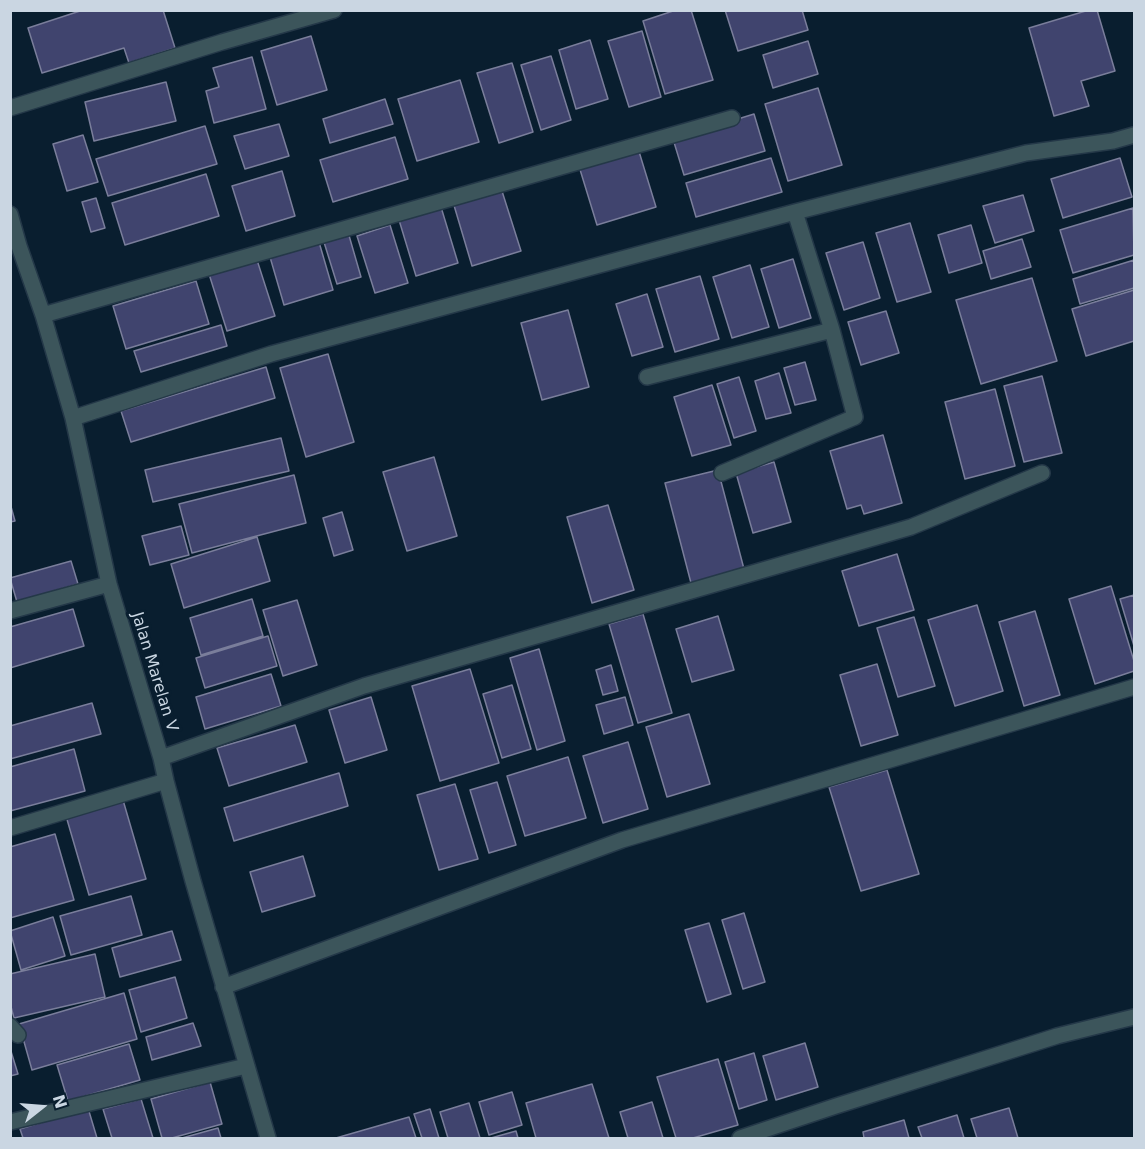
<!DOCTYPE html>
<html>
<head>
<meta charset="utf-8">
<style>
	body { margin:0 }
	#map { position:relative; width:1145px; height:1149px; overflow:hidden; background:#091e2f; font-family:"DejaVu Sans",sans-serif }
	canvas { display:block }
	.frame { position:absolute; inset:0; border:12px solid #cad6e2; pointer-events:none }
	.north { position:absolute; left:12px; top:1077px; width:60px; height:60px; -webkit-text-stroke:4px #091e2f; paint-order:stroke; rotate:73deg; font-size:16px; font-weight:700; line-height:24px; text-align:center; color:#cad6e2 }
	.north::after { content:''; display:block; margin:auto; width:21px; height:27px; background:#cad6e2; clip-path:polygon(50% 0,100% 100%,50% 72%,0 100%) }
</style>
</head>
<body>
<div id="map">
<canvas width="1145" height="1149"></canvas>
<div class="frame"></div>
<div class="north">N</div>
</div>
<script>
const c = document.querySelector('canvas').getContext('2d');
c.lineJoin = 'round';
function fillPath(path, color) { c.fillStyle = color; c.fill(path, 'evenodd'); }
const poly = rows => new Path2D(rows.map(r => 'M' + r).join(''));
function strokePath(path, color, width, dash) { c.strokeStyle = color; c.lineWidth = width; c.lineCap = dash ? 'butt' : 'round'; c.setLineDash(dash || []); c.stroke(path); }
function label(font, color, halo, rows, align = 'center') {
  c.font = font + ' "DejaVu Sans",sans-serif'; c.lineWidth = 6; c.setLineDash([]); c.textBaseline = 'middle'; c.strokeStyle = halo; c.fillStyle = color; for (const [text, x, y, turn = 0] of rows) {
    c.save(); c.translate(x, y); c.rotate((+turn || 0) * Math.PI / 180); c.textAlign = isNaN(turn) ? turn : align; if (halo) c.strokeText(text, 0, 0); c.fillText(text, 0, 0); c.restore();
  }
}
const building = poly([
	[83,10,163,10,175,48,129,63,124,48,42,73,28,28,83,10],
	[676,10,691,10,713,80,665,94,643,21,676,10],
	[725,10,802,10,808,30,738,51,725,10],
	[1089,10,1097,10,1115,71,1081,81,1089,106,1054,116,1029,28,1089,10],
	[642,31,661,97,629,107,608,41,642,31],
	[311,36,327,90,277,105,261,51,311,36],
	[590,40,608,99,576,109,559,50,590,40],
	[808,41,818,74,773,88,763,55,808,41],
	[551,56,571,120,541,130,521,65,551,56],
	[252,57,266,109,214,123,206,91,219,87,213,68,252,57],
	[512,63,533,132,499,143,477,73,512,63],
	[460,80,479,142,417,161,398,99,460,80],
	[166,82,176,121,94,141,85,102,166,82],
	[818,88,842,165,788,181,765,104,818,88],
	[385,99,393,124,330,143,323,119,385,99],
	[754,114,765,151,684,175,673,139,754,114],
	[279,124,289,156,245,169,234,136,279,124],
	[205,126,217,164,108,196,96,159,205,126],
	[83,135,98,182,67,191,53,144,83,135],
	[395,137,408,179,333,202,320,160,395,137],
	[637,145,656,207,597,225,578,163,637,145],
	[771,158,782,192,696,217,686,183,771,158],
	[1120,158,1132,197,1063,218,1051,179,1120,158],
	[282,171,295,216,246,231,232,186,282,171],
	[206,174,219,216,125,245,112,203,206,174],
	[501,188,521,251,472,266,453,202,501,188],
	[1023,195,1034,231,995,243,983,206,1023,195],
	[96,198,105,228,91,232,82,202,96,198],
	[441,207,458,263,416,276,399,220,441,207],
	[1133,208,1134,255,1073,273,1060,230,1133,208],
	[910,223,931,292,897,302,876,233,910,223],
	[390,225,408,283,375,293,357,236,390,225],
	[971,225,982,263,949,273,938,235,971,225],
	[348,232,361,277,337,284,323,239,348,232],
	[1022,239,1031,267,991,279,983,251,1022,239],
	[319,242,333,290,284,305,270,257,319,242],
	[863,242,880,298,844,310,826,253,863,242],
	[793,259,811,318,779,328,761,269,793,259],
	[257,260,275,316,227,331,209,274,257,260],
	[1134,260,1134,288,1080,304,1073,279,1134,260],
	[750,265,769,327,732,338,713,277,750,265],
	[700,276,719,339,675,352,656,289,700,276],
	[1032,278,1057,361,981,384,956,300,1032,278],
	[196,281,209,324,126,349,113,306,196,281],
	[1134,290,1134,341,1086,356,1072,309,1134,290],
	[647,294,663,347,632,356,616,304,647,294],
	[568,310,589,387,542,400,521,323,568,310],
	[886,311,899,353,861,365,848,322,886,311],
	[221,325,227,346,141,372,134,351,221,325],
	[328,354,354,442,306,457,280,368,328,354],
	[805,362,816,400,795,405,784,368,805,362],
	[266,367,275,398,131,442,121,411,266,367],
	[779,373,791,413,766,419,755,381,779,373],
	[1042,376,1062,453,1024,462,1004,386,1042,376],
	[739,377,756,431,734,438,717,384,739,377],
	[712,385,731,445,692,456,674,397,712,385],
	[995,389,1015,466,965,479,945,402,995,389],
	[883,435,902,503,864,514,861,505,847,509,830,451,883,435],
	[281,438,289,471,153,502,145,470,281,438],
	[434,457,457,536,407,551,383,472,434,457],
	[774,462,791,522,753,533,736,473,774,462],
	[718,470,744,569,691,583,665,483,718,470],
	[294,475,306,523,192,553,179,504,294,475],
	[10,503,15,521,10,522,10,503],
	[608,505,634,590,592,603,567,517,608,505],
	[342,512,353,550,334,556,323,518,342,512],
	[181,526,189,555,150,565,142,536,181,526],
	[257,537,270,581,184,608,171,564,257,537],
	[897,554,914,610,859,626,842,571,897,554],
	[71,561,78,584,17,602,10,578,71,561],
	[1111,586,1134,661,1134,671,1095,684,1069,599,1111,586],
	[1134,595,1134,646,1120,599,1134,595],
	[252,599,263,636,201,655,190,618,252,599],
	[297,600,317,665,283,676,263,610,297,600],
	[977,605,1003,691,955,706,928,620,977,605],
	[73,609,84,646,10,668,10,627,73,609],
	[1035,611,1060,695,1024,706,999,622,1035,611],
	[643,614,672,713,638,723,609,624,643,614],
	[718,616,734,670,692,682,676,629,718,616],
	[914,617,935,686,898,697,877,628,914,617],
	[268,636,277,666,205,688,196,658,268,636],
	[539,649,565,741,537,750,510,658,539,649],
	[877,664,898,735,861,746,840,675,877,664],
	[611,665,618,691,603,695,596,670,611,665],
	[470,669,499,763,440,781,412,686,470,669],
	[271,674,281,706,205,729,196,697,271,674],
	[512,685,531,749,502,758,483,694,512,685],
	[371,697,387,750,345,763,329,710,371,697],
	[625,697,633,725,604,734,596,705,625,697],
	[92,703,101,734,10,759,10,726,92,703],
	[689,714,710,784,667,797,646,727,689,714],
	[295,725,307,762,229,786,217,748,295,725],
	[628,742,648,809,603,823,583,756,628,742],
	[74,749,85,791,10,811,10,767,74,749],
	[568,757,586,818,525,836,507,776,568,757],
	[887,770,919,874,861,891,829,787,887,770],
	[339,773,348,806,234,841,224,808,339,773],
	[497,782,516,845,489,853,470,790,497,782],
	[455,784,478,859,439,870,417,795,455,784],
	[123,800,146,879,89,895,66,816,123,800],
	[55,834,74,900,10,918,10,847,55,834],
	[303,856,315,896,262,912,250,872,303,856],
	[131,896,142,935,71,955,60,916,131,896],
	[744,913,765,982,743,989,722,920,744,913],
	[53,917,65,956,21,970,10,931,53,917],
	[709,923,731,994,707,1002,685,930,709,923],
	[172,931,181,960,120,977,112,948,172,931],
	[95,954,105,997,14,1018,10,1003,10,974,95,954],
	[175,977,187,1018,141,1032,129,990,175,977],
	[124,993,137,1039,32,1070,19,1024,124,993],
	[193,1023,201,1046,152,1060,146,1037,193,1023],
	[805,1043,818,1087,776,1100,763,1056,805,1043],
	[129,1044,140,1080,68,1101,57,1065,129,1044],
	[10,1048,18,1074,10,1076,10,1048],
	[754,1053,767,1100,739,1109,725,1062,754,1053],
	[718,1059,738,1125,693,1138,676,1138,657,1077,718,1059],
	[210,1082,222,1124,172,1138,162,1138,151,1099,210,1082],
	[592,1084,609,1138,536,1138,526,1103,592,1084],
	[512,1092,522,1125,489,1135,479,1102,512,1092],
	[141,1099,153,1138,112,1138,103,1109,141,1099],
	[652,1102,663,1138,628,1138,620,1112,652,1102],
	[469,1103,480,1138,448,1138,440,1112,469,1103],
	[88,1108,97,1138,23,1138,20,1129,88,1108],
	[1009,1108,1018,1138,977,1138,971,1119,1009,1108],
	[430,1109,439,1138,422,1138,414,1114,430,1109],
	[957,1115,964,1138,922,1138,918,1127,957,1115],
	[409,1117,416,1138,336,1138,409,1117],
	[904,1120,909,1138,864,1138,863,1132,904,1120],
	[218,1128,221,1138,182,1138,218,1128],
	[516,1131,518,1138,491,1138,516,1131]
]);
const minor = poly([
	[10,108,222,42,334,10],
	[10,214,19,246,43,315,73,418,109,584,161,758,166,781,193,881,268,1138],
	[43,315,732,118],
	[647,377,832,330],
	[73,418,271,354,795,212,1026,153,1113,141,1134,135],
	[722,473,855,417,832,330,795,212],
	[10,611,109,584],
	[161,758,364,686,911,527,1042,473],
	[10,828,166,781],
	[223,987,622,840,1134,687],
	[10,1026,18,1035],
	[10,1122,246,1066],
	[740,1138,836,1106,1057,1036,1134,1017]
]);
const streetNames = [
	["Jalan Marelan V",154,672,73]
];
fillPath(building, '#40446e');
strokePath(building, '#7a7e9b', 1.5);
strokePath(minor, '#243848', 18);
strokePath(minor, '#3c555b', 15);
label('16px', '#cad6e2', '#091e2f', streetNames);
</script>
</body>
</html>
